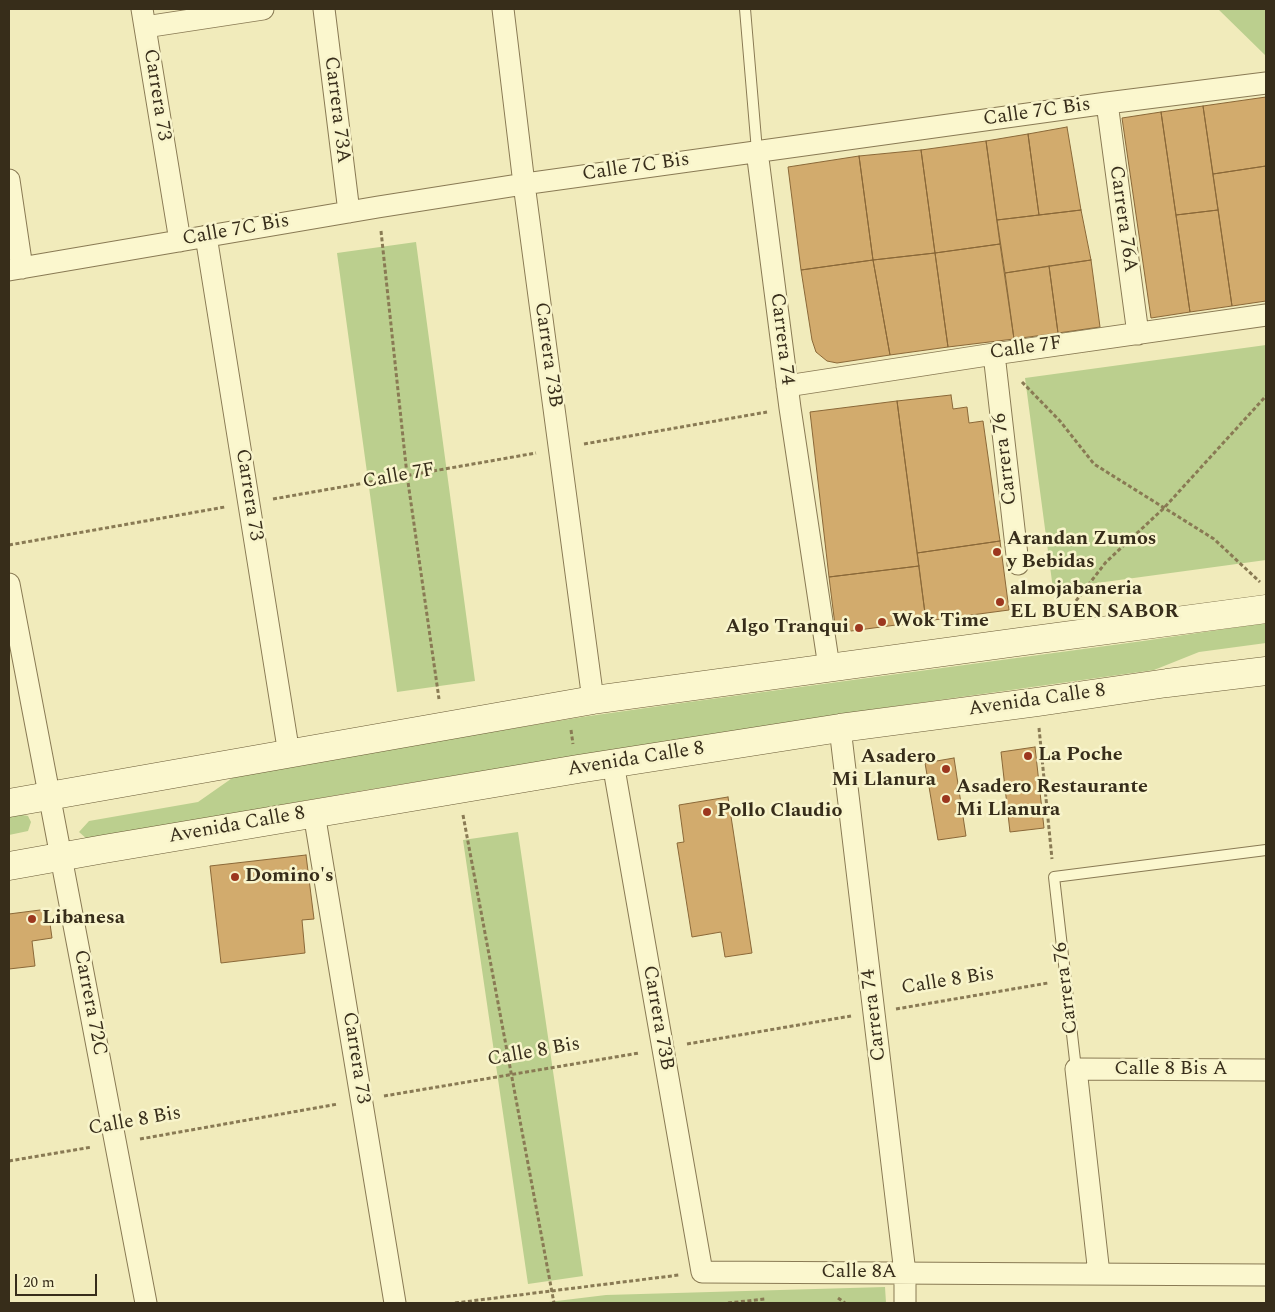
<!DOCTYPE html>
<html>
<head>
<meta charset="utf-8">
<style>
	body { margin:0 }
	#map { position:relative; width:1275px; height:1312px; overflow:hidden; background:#f1ebbb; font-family:Spectral,serif }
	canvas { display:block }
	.frame { position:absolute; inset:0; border:10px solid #372d1a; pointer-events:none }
	.scale { position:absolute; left:15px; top:1274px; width:82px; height:22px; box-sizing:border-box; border:2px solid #372d1a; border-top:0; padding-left:6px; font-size:15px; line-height:18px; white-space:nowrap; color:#372d1a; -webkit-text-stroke:4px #f8f4cb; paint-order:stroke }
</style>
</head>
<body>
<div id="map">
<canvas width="1275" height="1312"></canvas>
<div class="frame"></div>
<div class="scale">20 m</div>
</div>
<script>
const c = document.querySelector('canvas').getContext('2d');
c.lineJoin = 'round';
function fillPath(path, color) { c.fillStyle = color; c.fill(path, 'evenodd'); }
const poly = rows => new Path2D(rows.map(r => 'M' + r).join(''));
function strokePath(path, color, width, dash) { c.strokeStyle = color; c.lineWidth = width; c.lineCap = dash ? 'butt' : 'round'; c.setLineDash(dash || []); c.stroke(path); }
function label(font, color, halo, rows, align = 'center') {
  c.font = font + ' Spectral,serif'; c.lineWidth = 5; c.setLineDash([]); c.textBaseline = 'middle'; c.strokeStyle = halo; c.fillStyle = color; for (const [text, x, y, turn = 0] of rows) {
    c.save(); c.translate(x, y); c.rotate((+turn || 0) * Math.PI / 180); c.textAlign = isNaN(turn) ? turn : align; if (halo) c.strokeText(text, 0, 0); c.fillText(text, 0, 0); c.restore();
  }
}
const green = poly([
	[1218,9,1266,9,1266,56],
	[416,242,475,681,397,692,337,253],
	[1266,345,1266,560,1053,589,1025,378],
	[1266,623,1266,643,1199,652,1154,670,875,709,605,751,360,791,87,839,79,832,89,821,198,802,238,774,582,717,689,702,1143,641],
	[14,813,28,816,31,822,28,831,9,835,9,814],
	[518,832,583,1276,528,1284,463,840],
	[885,1287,886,1303,540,1303,606,1295]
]);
const building = poly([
	[1266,97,1266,166,1213,174,1203,106,1266,97],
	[1203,106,1218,210,1176,215,1161,112,1203,106],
	[1161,112,1190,312,1151,318,1122,118,1161,112],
	[1067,127,1081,210,1039,215,1028,134,1067,127],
	[1028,134,1039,215,997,220,986,141,1028,134],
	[986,141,1000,244,935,253,921,150,986,141],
	[921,150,935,253,873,260,859,156,921,150],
	[859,156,873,260,801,270,788,167,859,156],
	[1266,166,1266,301,1232,306,1213,174,1266,166],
	[1081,210,1091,260,1005,273,997,220,1081,210],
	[1218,210,1232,306,1190,312,1176,215,1218,210],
	[1000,244,1014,339,948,347,935,253,1000,244],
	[935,253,948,347,890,355,873,260,935,253],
	[873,260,890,355,837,363,827,361,816,352,812,340,801,270,873,260],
	[1091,260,1100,327,1058,333,1049,266,1091,260],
	[1049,266,1058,333,1014,339,1005,273,1049,266],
	[951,395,953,409,967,407,969,423,983,421,1000,541,917,553,897,401,951,395],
	[897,401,919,566,829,577,810,412,897,401],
	[1000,541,1009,610,926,621,917,553,1000,541],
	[919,566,926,621,836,633,829,577,919,566],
	[1035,747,1044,828,1010,832,1001,752,1035,747],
	[954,758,966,836,938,840,925,763,954,758],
	[728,797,752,953,725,957,721,932,692,937,677,843,684,842,679,805,728,797],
	[306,855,314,919,302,920,305,953,221,963,210,866,306,855],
	[48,909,52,938,32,941,35,966,9,969,9,914,48,909]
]);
const path = poly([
	[381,231,407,475,439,699],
	[1022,382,1060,421,1094,464,1214,539,1260,582],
	[584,444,767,412],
	[273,499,536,453],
	[9,545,225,507],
	[1072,606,1106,562,1164,508,1266,396],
	[1039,728,1052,859],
	[571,730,573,744],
	[463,815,554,1303],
	[896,1009,1048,983],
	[687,1044,851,1016],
	[384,1096,639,1053],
	[140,1139,338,1104],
	[9,1161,92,1147],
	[838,1298,845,1303],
	[455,1303,679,1275],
	[728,1303,765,1299]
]);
const lane = poly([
	[745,9,757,151],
	[1076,1069,1054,877,1266,850]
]);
const street = poly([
	[142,9,180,241],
	[324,9,349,212],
	[503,9,524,184,593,700],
	[145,27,263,9],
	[1107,103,1138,334],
	[757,151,790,408,829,667],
	[9,180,22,268],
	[206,236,289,754],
	[9,270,378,207,524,184,1107,103,1266,83],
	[994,354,1018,564],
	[787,386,994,354,1266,315],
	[9,584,146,1303],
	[840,728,905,1273,905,1303],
	[613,763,702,1272,1266,1275],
	[314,813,395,1303],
	[1099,1274,1076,1069,1266,1070]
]);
const secondary = poly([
	[9,803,593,700,1033,640,1266,609],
	[9,866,104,849,578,769,840,728,1037,702,1167,683,1266,671]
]);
const markers = [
	[997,552,5,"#9c371f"],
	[1000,602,5,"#9c371f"],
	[882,622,5,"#9c371f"],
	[859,628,5,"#9c371f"],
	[1028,756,5,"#9c371f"],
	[946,769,5,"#9c371f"],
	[946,799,5,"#9c371f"],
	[707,812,5,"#9c371f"],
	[235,877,5,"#9c371f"],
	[32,919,5,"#9c371f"]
];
const streetNames = [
	["Carrera 73",156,95,81],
	["Carrera 73A",336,110,83],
	["Calle 7C Bis",1037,113,-8],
	["Calle 7C Bis",636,168,-8],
	["Carrera 76A",1122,219,82],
	["Calle 7C Bis",236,231,-10],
	["Carrera 74",781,339,83],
	["Calle 7F",1026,349,-8],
	["Carrera 73B",547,355,82],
	["Carrera 76",1006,459,-97],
	["Calle 7F",399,477,-10],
	["Carrera 73",248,495,81],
	["Avenida Calle 8",1037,701,-8],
	["Avenida Calle 8",636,760,-9],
	["Avenida Calle 8",237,826,-10],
	["Calle 8 Bis",948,982,-9],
	["Carrera 76",1067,988,-97],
	["Carrera 72C",89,1003,79],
	["Carrera 74",875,1015,-97],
	["Carrera 73B",657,1018,80],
	["Calle 8 Bis",534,1053,-10],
	["Carrera 73",355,1058,81],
	["Calle 8 Bis A",1171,1070],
	["Calle 8 Bis",135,1122,-10],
	["Calle 8A",859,1273]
];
const poiNames = [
	["Arandan Zumos",1007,540],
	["y Bebidas",1007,563],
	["almojabaneria",1010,590],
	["EL BUEN SABOR",1010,613],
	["Wok Time",892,622],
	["Algo Tranqui",849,628,"right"],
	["La Poche",1038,756],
	["Asadero",936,758,"right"],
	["Mi Llanura",936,781,"right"],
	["Asadero Restaurante",956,788],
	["Mi Llanura",956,811],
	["Pollo Claudio",717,812],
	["Domino's",245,877],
	["Libanesa",42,919]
];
fillPath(green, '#bbcf8e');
fillPath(building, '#d2ab6d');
strokePath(building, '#8a6838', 1);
strokePath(lane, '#897a54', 12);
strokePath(street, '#897a54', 23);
strokePath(secondary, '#6a5b37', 29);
strokePath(path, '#897a54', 3, [4, 2.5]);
strokePath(lane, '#fbf7ce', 10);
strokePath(street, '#fbf7ce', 21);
strokePath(secondary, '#fbf7ce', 28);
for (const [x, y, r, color] of markers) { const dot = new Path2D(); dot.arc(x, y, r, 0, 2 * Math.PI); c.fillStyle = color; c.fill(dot); strokePath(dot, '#f8f4cb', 2); }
label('20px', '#372d1a', '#f8f4cb', streetNames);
label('bold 20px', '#372d1a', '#f8f4cb', poiNames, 'left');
</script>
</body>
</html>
